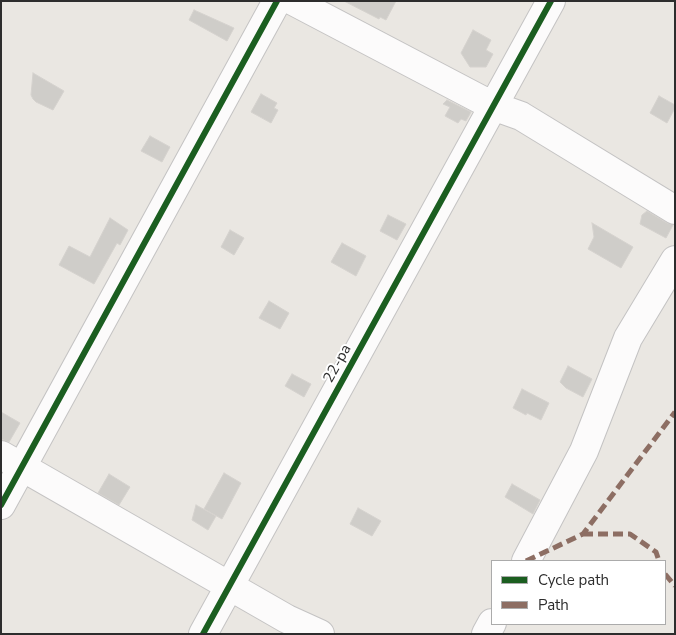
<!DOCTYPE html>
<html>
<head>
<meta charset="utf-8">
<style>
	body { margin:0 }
	#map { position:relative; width:676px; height:635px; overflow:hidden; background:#eae7e2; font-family:"Nunito Sans",sans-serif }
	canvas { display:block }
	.frame { position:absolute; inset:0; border:2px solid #2d2d2d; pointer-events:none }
	.legend { position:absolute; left:491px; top:560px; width:175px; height:65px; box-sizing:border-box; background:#fff; border:1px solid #ababab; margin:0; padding:6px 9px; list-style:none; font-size:15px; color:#2d2d2d }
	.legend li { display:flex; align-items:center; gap:10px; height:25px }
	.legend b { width:25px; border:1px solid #ababab }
</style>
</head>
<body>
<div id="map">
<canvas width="676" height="635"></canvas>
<div class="frame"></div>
<ul class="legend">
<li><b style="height:6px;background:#1b5e20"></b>Cycle path</li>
<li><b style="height:6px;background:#8d6e63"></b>Path</li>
</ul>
</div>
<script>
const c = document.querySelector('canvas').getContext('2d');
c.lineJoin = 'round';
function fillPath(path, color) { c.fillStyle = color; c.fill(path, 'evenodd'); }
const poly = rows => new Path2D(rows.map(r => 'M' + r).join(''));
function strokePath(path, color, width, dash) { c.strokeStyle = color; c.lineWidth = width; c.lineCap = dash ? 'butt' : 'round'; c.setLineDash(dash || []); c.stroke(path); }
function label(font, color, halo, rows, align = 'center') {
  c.font = font + ' "Nunito Sans",sans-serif'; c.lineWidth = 4; c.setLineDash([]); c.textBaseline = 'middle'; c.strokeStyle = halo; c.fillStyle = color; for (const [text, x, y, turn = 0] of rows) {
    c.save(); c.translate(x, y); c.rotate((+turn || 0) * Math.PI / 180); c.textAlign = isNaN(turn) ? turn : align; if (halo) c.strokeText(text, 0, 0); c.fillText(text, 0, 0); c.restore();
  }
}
const building = poly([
	[344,1,396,1,386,20,380,17,379,19,344,1],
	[194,10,234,28,227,41,189,20,194,10],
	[473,30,491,40,486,50,493,54,486,67,470,67,461,53,473,30],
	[33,73,64,91,53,110,36,102,33,99,31,95,33,73],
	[261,94,277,103,274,108,278,110,271,123,251,112,261,94],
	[659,96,675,105,675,108,667,123,650,113,659,96],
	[447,100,471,112,466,121,461,119,458,123,445,116,450,107,443,104,447,100],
	[150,136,170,147,162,162,141,151,150,136],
	[647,211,667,223,673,225,666,238,640,224,642,215,647,211],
	[388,215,406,224,397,240,380,231,388,215],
	[110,218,128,230,120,245,117,243,94,284,59,265,69,246,90,257,110,218],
	[592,223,633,247,621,268,588,249,594,237,592,223],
	[230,230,244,238,234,255,221,247,230,230],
	[342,243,366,256,356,276,331,262,342,243],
	[269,301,289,313,280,329,259,318,269,301],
	[568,366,592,379,583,397,566,388,560,382,568,366],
	[292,374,311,384,304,397,285,386,292,374],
	[522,389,549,403,541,420,527,413,526,415,513,408,522,389],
	[1,412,20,423,9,442,1,439,1,412],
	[224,473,241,483,222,519,204,509,224,473],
	[109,474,130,487,119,505,98,493,109,474],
	[512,484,540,500,533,514,505,497,512,484],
	[196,505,216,516,208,530,192,520,196,505],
	[358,508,381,521,372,536,350,524,358,508]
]);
const minor = poly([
	[293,1,493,106,521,116,675,210],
	[1,455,287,619,320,634],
	[1,505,277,1],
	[526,561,584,451,628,338,675,260],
	[203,634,551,1],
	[486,634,492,623]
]);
const quiet = poly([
	[583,534,630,534,656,552,659,561],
	[526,561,583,534,675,412],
	[665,574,675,586]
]);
const cycleway = poly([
	[1,505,277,1],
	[203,634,551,1]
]);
const streetNames = [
	["22-ра",338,364,-61]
];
fillPath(building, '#cfcdc9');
strokePath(building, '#d5d2ce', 1);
strokePath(minor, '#c4c3c3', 30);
strokePath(minor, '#fcfbfb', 28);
strokePath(quiet, '#8d6e63', 5, [10, 5]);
strokePath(cycleway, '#1b5e20', 6);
label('15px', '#2d2d2d', '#fff', streetNames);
</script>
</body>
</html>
